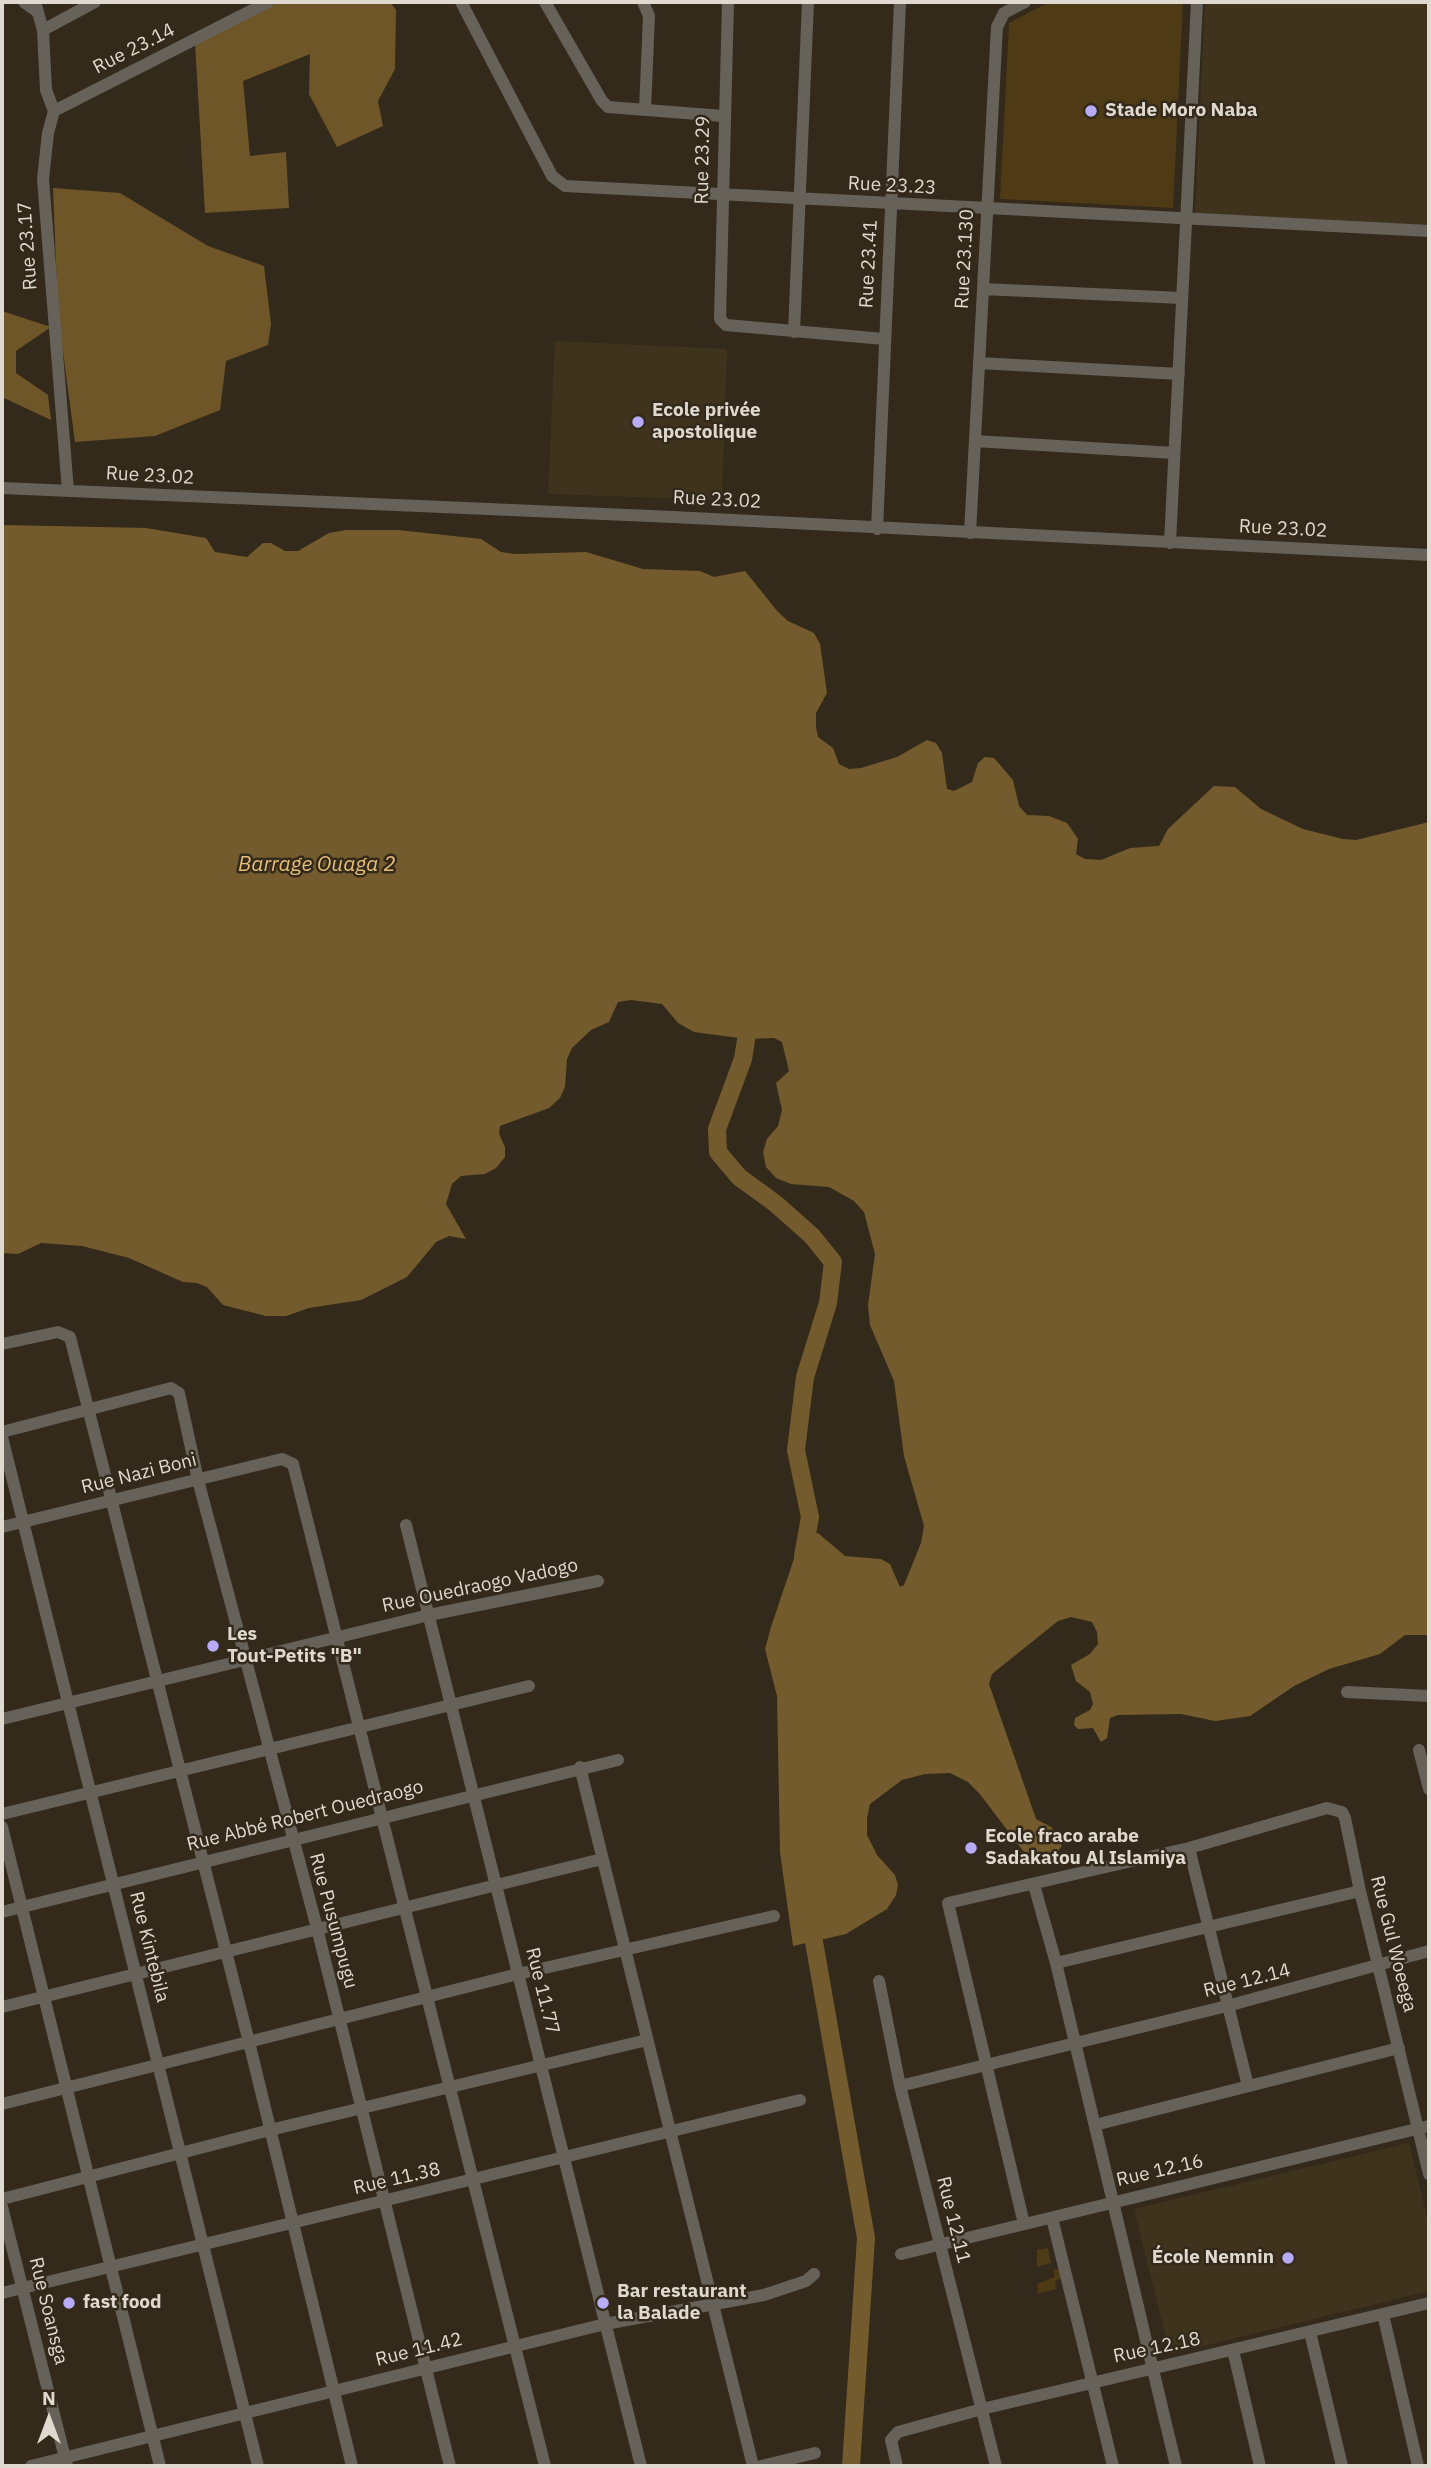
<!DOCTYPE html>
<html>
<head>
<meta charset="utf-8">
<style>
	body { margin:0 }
	#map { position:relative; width:1431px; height:2468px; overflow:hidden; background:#332a1b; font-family:"IBM Plex Sans",sans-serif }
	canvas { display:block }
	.frame { position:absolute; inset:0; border:4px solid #dfd9cf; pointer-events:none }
	.north { position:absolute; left:14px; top:2384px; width:70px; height:70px; -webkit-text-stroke:5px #332a1b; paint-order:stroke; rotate:0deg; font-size:19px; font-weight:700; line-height:28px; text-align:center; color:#dfd9cf }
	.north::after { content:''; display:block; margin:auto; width:24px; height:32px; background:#dfd9cf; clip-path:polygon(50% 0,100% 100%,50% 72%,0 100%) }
</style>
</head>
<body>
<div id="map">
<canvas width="1431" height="2468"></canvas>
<div class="frame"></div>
<div class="north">N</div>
</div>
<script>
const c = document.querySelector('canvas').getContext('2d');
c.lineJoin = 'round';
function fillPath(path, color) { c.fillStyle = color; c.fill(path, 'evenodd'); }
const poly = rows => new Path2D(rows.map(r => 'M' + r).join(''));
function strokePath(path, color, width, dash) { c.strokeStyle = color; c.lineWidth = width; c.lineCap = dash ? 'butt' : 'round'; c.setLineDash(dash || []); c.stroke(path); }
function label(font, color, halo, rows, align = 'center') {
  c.font = font + ' "IBM Plex Sans",sans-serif'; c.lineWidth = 5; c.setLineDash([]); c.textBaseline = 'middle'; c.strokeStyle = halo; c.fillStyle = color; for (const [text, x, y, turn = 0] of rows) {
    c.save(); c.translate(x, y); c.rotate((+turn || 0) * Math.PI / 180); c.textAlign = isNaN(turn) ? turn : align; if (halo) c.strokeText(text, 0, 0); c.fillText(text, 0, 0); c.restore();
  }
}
const built = poly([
	[1205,2,1429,2,1429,226,1195,213],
	[555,341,727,349,722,500,548,494],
	[1409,2143,1429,2226,1429,2291,1170,2354,1134,2209]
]);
const green = poly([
	[1049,2,1183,2,1173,208,1000,199,1009,23],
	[1048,2248,1051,2263,1037,2267,1037,2250],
	[1054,2269,1061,2269,1062,2278,1055,2281,1056,2289,1038,2294,1037,2284,1054,2277]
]);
const forest = poly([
	[278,2,390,2,396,10,395,69,378,101,383,126,337,147,309,94,310,54,243,81,250,156,286,152,289,208,205,213,195,43],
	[53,188,120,193,208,246,264,266,271,324,268,345,226,361,220,410,155,436,75,442,58,315],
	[2,311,51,327,16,351,16,373,48,395,51,420,2,397]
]);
const water = poly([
	[2,525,146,528,206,538,215,552,247,557,263,543,271,543,285,551,298,551,329,533,346,530,398,530,481,539,501,552,515,554,586,552,643,569,700,571,714,577,745,571,778,612,788,621,814,633,820,644,827,693,816,713,816,727,818,737,833,748,839,764,849,769,861,768,897,757,927,740,936,743,942,753,947,789,954,791,972,782,978,763,985,757,994,758,1013,780,1019,806,1027,815,1049,816,1067,823,1078,839,1076,854,1085,859,1101,860,1130,848,1159,846,1168,829,1214,786,1235,787,1261,809,1303,829,1343,839,1356,840,1429,822,1429,1635,1405,1635,1380,1654,1329,1669,1294,1686,1250,1716,1215,1721,1181,1714,1118,1715,1110,1718,1107,1738,1101,1742,1093,1728,1078,1729,1074,1725,1075,1718,1090,1710,1093,1704,1090,1692,1076,1681,1071,1665,1090,1654,1098,1644,1097,1632,1092,1622,1071,1617,1058,1621,992,1674,989,1684,1036,1819,1051,1827,1059,1836,1062,1845,1058,1852,1049,1860,1036,1863,1030,1860,979,1793,968,1782,950,1773,925,1774,902,1780,870,1804,867,1818,867,1835,877,1855,895,1875,898,1885,896,1895,887,1909,846,1934,793,1946,780,1852,777,1696,765,1649,771,1627,801,1538,818,1533,845,1556,881,1559,890,1564,900,1587,904,1585,921,1543,924,1526,904,1456,894,1381,870,1325,868,1305,875,1254,864,1212,854,1201,829,1187,791,1184,776,1178,766,1167,763,1152,767,1139,778,1126,782,1110,776,1083,789,1071,782,1042,774,1038,747,1039,694,1032,678,1023,662,1004,631,1000,618,1002,609,1022,591,1030,572,1048,567,1059,565,1087,560,1098,549,1108,500,1126,499,1134,505,1147,505,1157,496,1168,485,1174,461,1176,452,1184,446,1204,466,1239,449,1236,436,1242,407,1277,361,1300,309,1308,286,1316,266,1316,223,1305,207,1287,197,1283,183,1282,129,1258,82,1246,41,1243,18,1254,2,1253]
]);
const river = poly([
	[750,1015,743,1059,717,1129,718,1152,739,1177,776,1204,812,1236,833,1262,828,1303,805,1377,796,1450,810,1517,803,1556],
	[810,1919,866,2238,851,2466]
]);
const minor = poly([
	[24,2,38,12],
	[35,2,43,30,46,90,54,111,48,133,43,179,68,491],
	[461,2,552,176,565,186,1429,231],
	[545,2,602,101,608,107,723,116],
	[643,2,649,16,645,110],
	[728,2,720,319,726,325,884,339],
	[43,30,95,2],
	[54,111,268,2],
	[983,289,1182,298],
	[794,332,808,2],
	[979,363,1179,374],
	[975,441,1174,453],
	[2,488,673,517,1429,555],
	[877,529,900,2],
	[970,533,997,27,1004,13,1025,2],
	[1170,543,1197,2],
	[2,1344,58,1332,70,1337,249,2042,352,2466],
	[2,1432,171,1388,179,1393,198,1480,317,1928,450,2466],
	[2,1437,258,2466],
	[406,1525,641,2466],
	[2,1527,282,1459,293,1464,545,2466],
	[1347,1692,1429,1696],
	[2,1719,429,1615,598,1581],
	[1419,1750,1429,1789],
	[580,1767,753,2466],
	[2,1814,529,1686],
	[2,1827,160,2466],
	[1189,1848,1248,2086],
	[1034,1885,1056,1963,1176,2466],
	[2,1912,618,1760],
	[1056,1963,1360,1891],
	[879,1981,900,2086,996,2466],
	[2,2007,602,1859],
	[900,2086,1227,2006,1429,1951],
	[2,2104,518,1974,774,1916],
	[1095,2125,1399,2048],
	[2,2199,270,2130,647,2040],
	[2,2207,67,2466],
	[1052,2218,1113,2466],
	[1024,2224,948,1903,1189,1848,1327,1808,1342,1812,1345,1818,1360,1891,1429,2174],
	[901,2254,1429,2126],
	[2,2293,800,2100],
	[1383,2314,1418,2466],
	[1310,2332,1342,2466],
	[1233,2350,1260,2466],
	[31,2466,605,2324,764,2295,806,2281,814,2274],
	[761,2466,815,2453],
	[897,2466,891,2440,898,2432,982,2409,1429,2303]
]);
const markers = [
	[1091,111,7,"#b7abf8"],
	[638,422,7,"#b7abf8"],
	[213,1646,7,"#b7abf8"],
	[971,1848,7,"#b7abf8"],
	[1288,2258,7,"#b7abf8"],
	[69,2303,7,"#b7abf8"],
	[603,2303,7,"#b7abf8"]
];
const streetNames = [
	["Rue 23.14",134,49,-27],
	["Rue 23.29",703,160,-89],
	["Rue 23.23",892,186,3],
	["Rue 23.17",28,246,-94],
	["Rue 23.130",965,259,-87],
	["Rue 23.41",869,264,-87],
	["Rue 23.02",150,476,3],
	["Rue 23.02",717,500,3],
	["Rue 23.02",1283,529,3],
	["Rue Nazi Boni",139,1474,-14],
	["Rue Ouedraogo Vadogo",480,1586,-12],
	["Rue Abbé Robert Ouedraogo",305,1816,-14],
	["Rue Pusumpugu",333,1921,75],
	["Rue Gul Woeega",1393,1944,76],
	["Rue Kintebila",149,1947,76],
	["Rue 12.14",1247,1981,-14],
	["Rue 11.77",542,1991,76],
	["Rue 12.16",1160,2171,-13],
	["Rue 11.38",397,2179,-13],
	["Rue 12.11",953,2220,76],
	["Rue Soansga",48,2311,76],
	["Rue 12.18",1157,2348,-12],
	["Rue 11.42",419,2350,-14]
];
const poiNames = [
	["Stade Moro Naba",1105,111],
	["Ecole privée",652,411],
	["apostolique",652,433],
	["Les",227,1635],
	["Tout-Petits \"B\"",227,1657],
	["Ecole fraco arabe",985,1837],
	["Sadakatou Al Islamiya",985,1859],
	["École Nemnin",1274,2258,"right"],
	["Bar restaurant",617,2292],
	["la Balade",617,2314],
	["fast food",83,2303]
];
const waterNames = [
	["Barrage Ouaga 2",317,865]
];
fillPath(built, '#40331d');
fillPath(green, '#4e3a14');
fillPath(forest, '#6f5629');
fillPath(water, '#745b2d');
strokePath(river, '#745b2d', 18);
strokePath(minor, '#66625a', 12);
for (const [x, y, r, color] of markers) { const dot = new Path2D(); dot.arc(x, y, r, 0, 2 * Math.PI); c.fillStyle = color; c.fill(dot); strokePath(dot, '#332a1b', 2.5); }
label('19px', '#dfd9cf', '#332a1b', streetNames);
label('bold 19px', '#dfd9cf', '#332a1b', poiNames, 'left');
label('italic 21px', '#e7be77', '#332a1b', waterNames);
</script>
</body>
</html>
